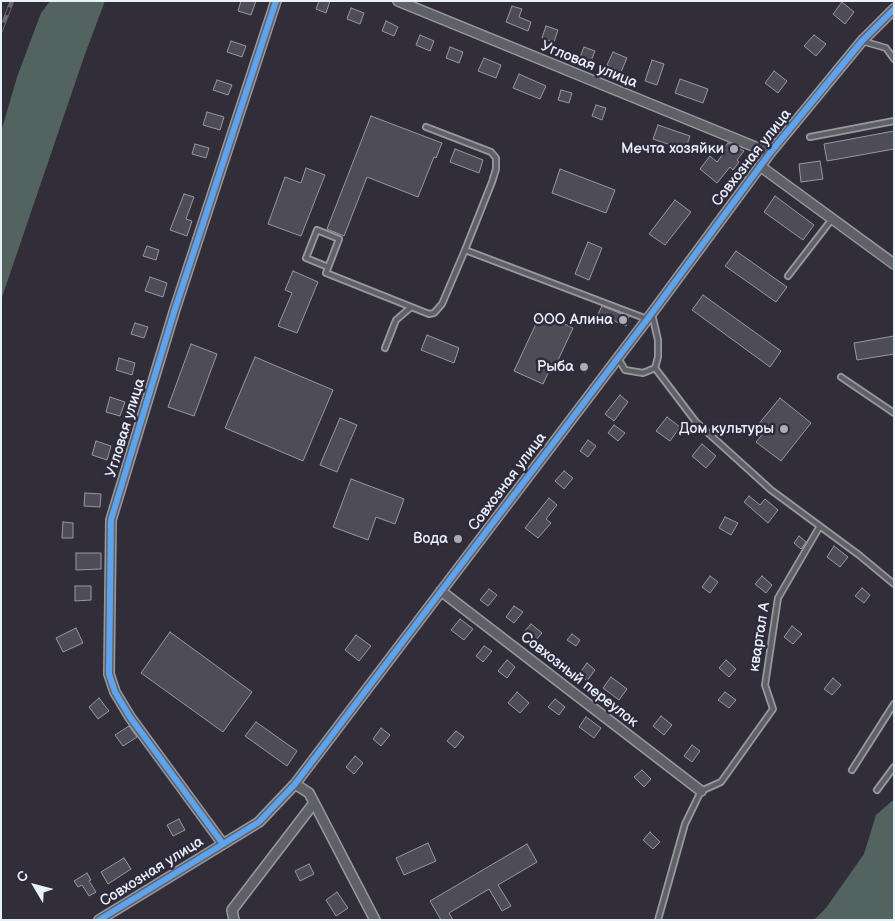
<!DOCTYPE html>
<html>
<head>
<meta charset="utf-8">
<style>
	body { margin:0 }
	#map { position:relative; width:895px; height:921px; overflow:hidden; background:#312e39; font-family:"Balsamiq Sans",sans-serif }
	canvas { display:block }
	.frame { position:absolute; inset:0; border:2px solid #e8f1f8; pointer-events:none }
	.north { position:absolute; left:10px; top:861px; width:50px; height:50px; -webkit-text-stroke:4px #2f2a3d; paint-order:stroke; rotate:307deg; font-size:14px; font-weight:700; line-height:20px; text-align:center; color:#e8f1f8 }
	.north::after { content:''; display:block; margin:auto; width:18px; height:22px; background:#e8f1f8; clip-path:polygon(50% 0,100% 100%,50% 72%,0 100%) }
</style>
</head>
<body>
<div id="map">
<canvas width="895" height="921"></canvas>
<div class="frame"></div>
<div class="north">С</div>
</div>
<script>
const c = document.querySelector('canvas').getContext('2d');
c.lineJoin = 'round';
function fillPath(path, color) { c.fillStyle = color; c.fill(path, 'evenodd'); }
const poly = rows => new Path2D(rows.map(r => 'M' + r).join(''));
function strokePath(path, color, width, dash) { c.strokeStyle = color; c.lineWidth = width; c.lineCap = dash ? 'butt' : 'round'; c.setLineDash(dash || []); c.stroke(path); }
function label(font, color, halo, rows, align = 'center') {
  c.font = font + ' "Balsamiq Sans",sans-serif'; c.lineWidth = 5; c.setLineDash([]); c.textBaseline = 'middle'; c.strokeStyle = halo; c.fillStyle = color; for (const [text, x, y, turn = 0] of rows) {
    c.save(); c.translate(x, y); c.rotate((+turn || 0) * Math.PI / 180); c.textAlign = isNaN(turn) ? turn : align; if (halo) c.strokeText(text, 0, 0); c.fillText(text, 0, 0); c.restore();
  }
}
const green = poly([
	[50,1,105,1,85,54,1,300,1,132,17,77,41,13],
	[892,801,894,802,894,920,814,920,826,908,864,854,876,815]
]);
const building = poly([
	[241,1,256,1,251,15,238,11,241,1],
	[319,1,330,1,326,13,316,9,319,1],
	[842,2,854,12,845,24,833,14,842,2],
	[512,6,522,9,519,17,531,22,528,31,506,22,512,6],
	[351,8,364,13,360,24,347,19,351,8],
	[386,21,398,27,394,36,382,31,386,21],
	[546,26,558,30,554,42,542,38,546,26],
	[420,35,434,41,430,51,416,45,420,35],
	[814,35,826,44,816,56,804,46,814,35],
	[231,41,246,46,242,57,227,52,231,41],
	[450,47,463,52,459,63,446,58,450,47],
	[584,47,595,51,591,61,580,57,584,47],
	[613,52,627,58,621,72,607,65,613,52],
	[484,58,501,65,496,78,478,71,484,58],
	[652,60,664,64,657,85,645,81,652,60],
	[774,71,787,81,778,93,765,83,774,71],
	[519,74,546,86,540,99,513,88,519,74],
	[680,79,708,89,703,103,675,93,680,79],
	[217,80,232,85,228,95,213,90,217,80],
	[561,90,572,93,569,103,558,100,561,90],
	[596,105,606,108,602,120,592,116,596,105],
	[207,112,224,117,220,130,203,125,207,112],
	[371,116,442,143,436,158,434,157,418,197,367,177,344,236,327,229,371,116],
	[658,125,690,136,685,150,653,139,658,125],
	[894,131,894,149,827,161,824,144,894,131],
	[728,143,744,151,737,160,739,162,733,170,730,167,717,183,700,169,710,156,717,162,726,150,724,148,728,143],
	[195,144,209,148,206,158,192,154,195,144],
	[455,149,483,160,479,173,450,162,455,149],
	[820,161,823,179,801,182,799,164,820,161],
	[306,168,325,175,301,236,268,224,285,177,301,183,306,168],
	[560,169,615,190,606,213,552,193,560,169],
	[184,194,194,197,186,219,192,221,187,236,170,230,184,194],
	[775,196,814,225,803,240,764,212,775,196],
	[675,200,691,212,665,245,649,234,675,200],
	[588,242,602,248,589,280,575,274,588,242],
	[147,246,159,250,156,260,143,256,147,246],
	[736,251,787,287,776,302,725,266,736,251],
	[293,271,318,282,297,333,278,326,292,293,285,290,293,271],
	[150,277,167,283,163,297,145,291,150,277],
	[703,295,781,351,770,367,692,310,703,295],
	[602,306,629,317,626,326,598,314,602,306],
	[541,313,573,328,552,373,549,371,543,384,514,371,541,313],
	[135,323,148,327,144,338,131,334,135,323],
	[427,335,459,348,454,363,421,350,427,335],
	[894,336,894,354,857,360,854,343,894,336],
	[191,344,217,354,194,416,168,407,191,344],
	[255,357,333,390,303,461,225,428,255,357],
	[119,358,135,363,132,375,116,370,119,358],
	[584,362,590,366,585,373,579,369,584,362],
	[620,395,628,402,614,421,605,414,620,395],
	[110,397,125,402,120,416,106,412,110,397],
	[780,398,811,423,781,461,756,442,764,432,757,426,780,398],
	[667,417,680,427,670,441,656,431,667,417],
	[340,418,357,425,337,472,320,465,340,418],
	[614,425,625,433,618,441,608,433,614,425],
	[588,440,596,446,588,457,580,451,588,440],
	[96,441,111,446,107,460,92,455,96,441],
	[702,444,716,456,706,468,692,456,702,444],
	[564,471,573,478,564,489,555,481,564,471],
	[351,479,404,499,395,524,376,517,368,540,333,527,351,479],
	[85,493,101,494,100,507,84,506,85,493],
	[749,496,760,505,765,499,778,510,768,523,744,502,749,496],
	[549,498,557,505,546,519,551,523,538,538,525,528,549,498],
	[725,517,738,523,731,535,719,528,725,517],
	[63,522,73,523,73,538,62,538,63,522],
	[799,536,806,542,801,549,794,543,799,536],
	[834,546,848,557,840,567,827,557,834,546],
	[76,553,101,553,101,569,76,570,76,553],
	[710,576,718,582,710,593,702,587,710,576],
	[762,576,772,585,766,593,755,584,762,576],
	[75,586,91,586,91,600,75,601,75,586],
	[862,588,870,595,864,603,855,596,862,588],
	[489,589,497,595,488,606,480,600,489,589],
	[514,606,523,612,514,623,506,617,514,606],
	[460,619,473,629,464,640,451,630,460,619],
	[531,624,542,633,535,641,524,632,531,624],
	[792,626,802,634,793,644,784,637,792,626],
	[76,628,83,643,63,652,56,638,76,628],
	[170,632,252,692,223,732,141,673,170,632],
	[572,634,580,640,576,646,567,640,572,634],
	[356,635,371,646,359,661,345,650,356,635],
	[484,646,492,651,483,662,476,656,484,646],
	[507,660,515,667,507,678,498,671,507,660],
	[726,660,736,669,729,677,719,668,726,660],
	[587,663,595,670,587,681,579,674,587,663],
	[611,677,627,689,619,700,603,688,611,677],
	[833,678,841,685,832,695,824,689,833,678],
	[517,692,529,703,520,713,508,703,517,692],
	[725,692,736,700,729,708,718,700,725,692],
	[99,698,109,711,98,719,89,707,99,698],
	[555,699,565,707,559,715,548,707,555,699],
	[661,716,672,725,664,735,653,726,661,716],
	[586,717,601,728,594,738,579,727,586,717],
	[256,722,297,751,287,766,245,736,256,722],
	[129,726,137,737,123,746,115,735,129,726],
	[381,728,390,735,381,746,373,739,381,728],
	[456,731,464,737,455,748,447,741,456,731],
	[692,745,700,751,692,762,684,756,692,745],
	[355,756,363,763,354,774,346,767,355,756],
	[642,770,651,779,644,787,634,777,642,770],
	[179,819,185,830,173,836,167,825,179,819],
	[650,832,660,842,653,849,643,840,650,832],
	[428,843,436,861,404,875,396,858,428,843],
	[527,844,537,862,498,885,511,906,502,911,489,889,449,913,453,920,441,920,430,901,527,844],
	[124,858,131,869,108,884,101,872,124,858],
	[309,864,314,874,300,881,295,871,309,864],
	[87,873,91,880,89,881,96,892,89,896,82,885,78,887,74,881,87,873],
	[337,892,348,908,336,916,326,900,337,892]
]);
const service = poly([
	[862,41,886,48,894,59],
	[426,127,491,152,496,158,496,169,492,182,465,250],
	[810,137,894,121],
	[328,267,306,258,317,230,339,239,326,273,429,314,434,313,442,304,465,250,647,319],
	[788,276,832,219],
	[385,348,396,320,410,308],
	[618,358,625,370,643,373,655,368,658,357,658,340,652,314],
	[655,368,696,422,771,490,859,555,894,584],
	[841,377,894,413],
	[852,770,894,704],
	[877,790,894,767],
	[658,920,685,824,701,791,721,782,773,709,765,685,778,598,820,526]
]);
const minor = poly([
	[398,1,770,153],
	[760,166,894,264],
	[441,591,701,791],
	[295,784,309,793,375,920],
	[223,844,130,717,115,692,109,674,111,520,175,309,276,1],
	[99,920,259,822,295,784,652,313,770,153,862,41,894,9],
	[234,920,232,910,314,803]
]);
const rail = poly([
	[1,30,12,1]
]);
const cycleway = poly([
	[223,844,130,717,115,692,109,674,111,520,175,309,276,1],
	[99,920,259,822,295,784,652,313,770,153,862,41,894,9]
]);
const markers = [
	[734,149,5,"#a8adb5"],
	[623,320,5,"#a8adb5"],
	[584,367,5,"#a8adb5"],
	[784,429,5,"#a8adb5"],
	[458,539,5,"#a8adb5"]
];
const streetNames = [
	["Угловая улица",589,65,22],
	["Совхозная улица",752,158,-52],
	["Угловая улица",126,428,-73],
	["Совхозная улица",508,482,-53],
	["квартал А",760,637,-81],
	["Совхозный переулок",579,680,38],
	["Совхозная улица",152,872,-32]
];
const poiNames = [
	["Мечта хозяйки",724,149],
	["ООО Алина",613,320],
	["Рыба",574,367],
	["Дом культуры",774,429],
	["Вода",448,539]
];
fillPath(green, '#536460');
fillPath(building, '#4e4c57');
strokePath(building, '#98999f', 1);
strokePath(service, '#98999f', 8);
strokePath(minor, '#98999f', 12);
strokePath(service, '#606067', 4.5);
strokePath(minor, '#606067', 9);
strokePath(rail, '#68686f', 4.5);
strokePath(rail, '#2f2a3d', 2.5, [8]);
strokePath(cycleway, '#60a3ed', 6);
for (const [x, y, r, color] of markers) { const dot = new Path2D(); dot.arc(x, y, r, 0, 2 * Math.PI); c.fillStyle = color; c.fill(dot); strokePath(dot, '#2f2a3d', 2); }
label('15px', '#e8f1f8', '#2f2a3d', streetNames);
label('15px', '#e8f1f8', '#2f2a3d', poiNames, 'right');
</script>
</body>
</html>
